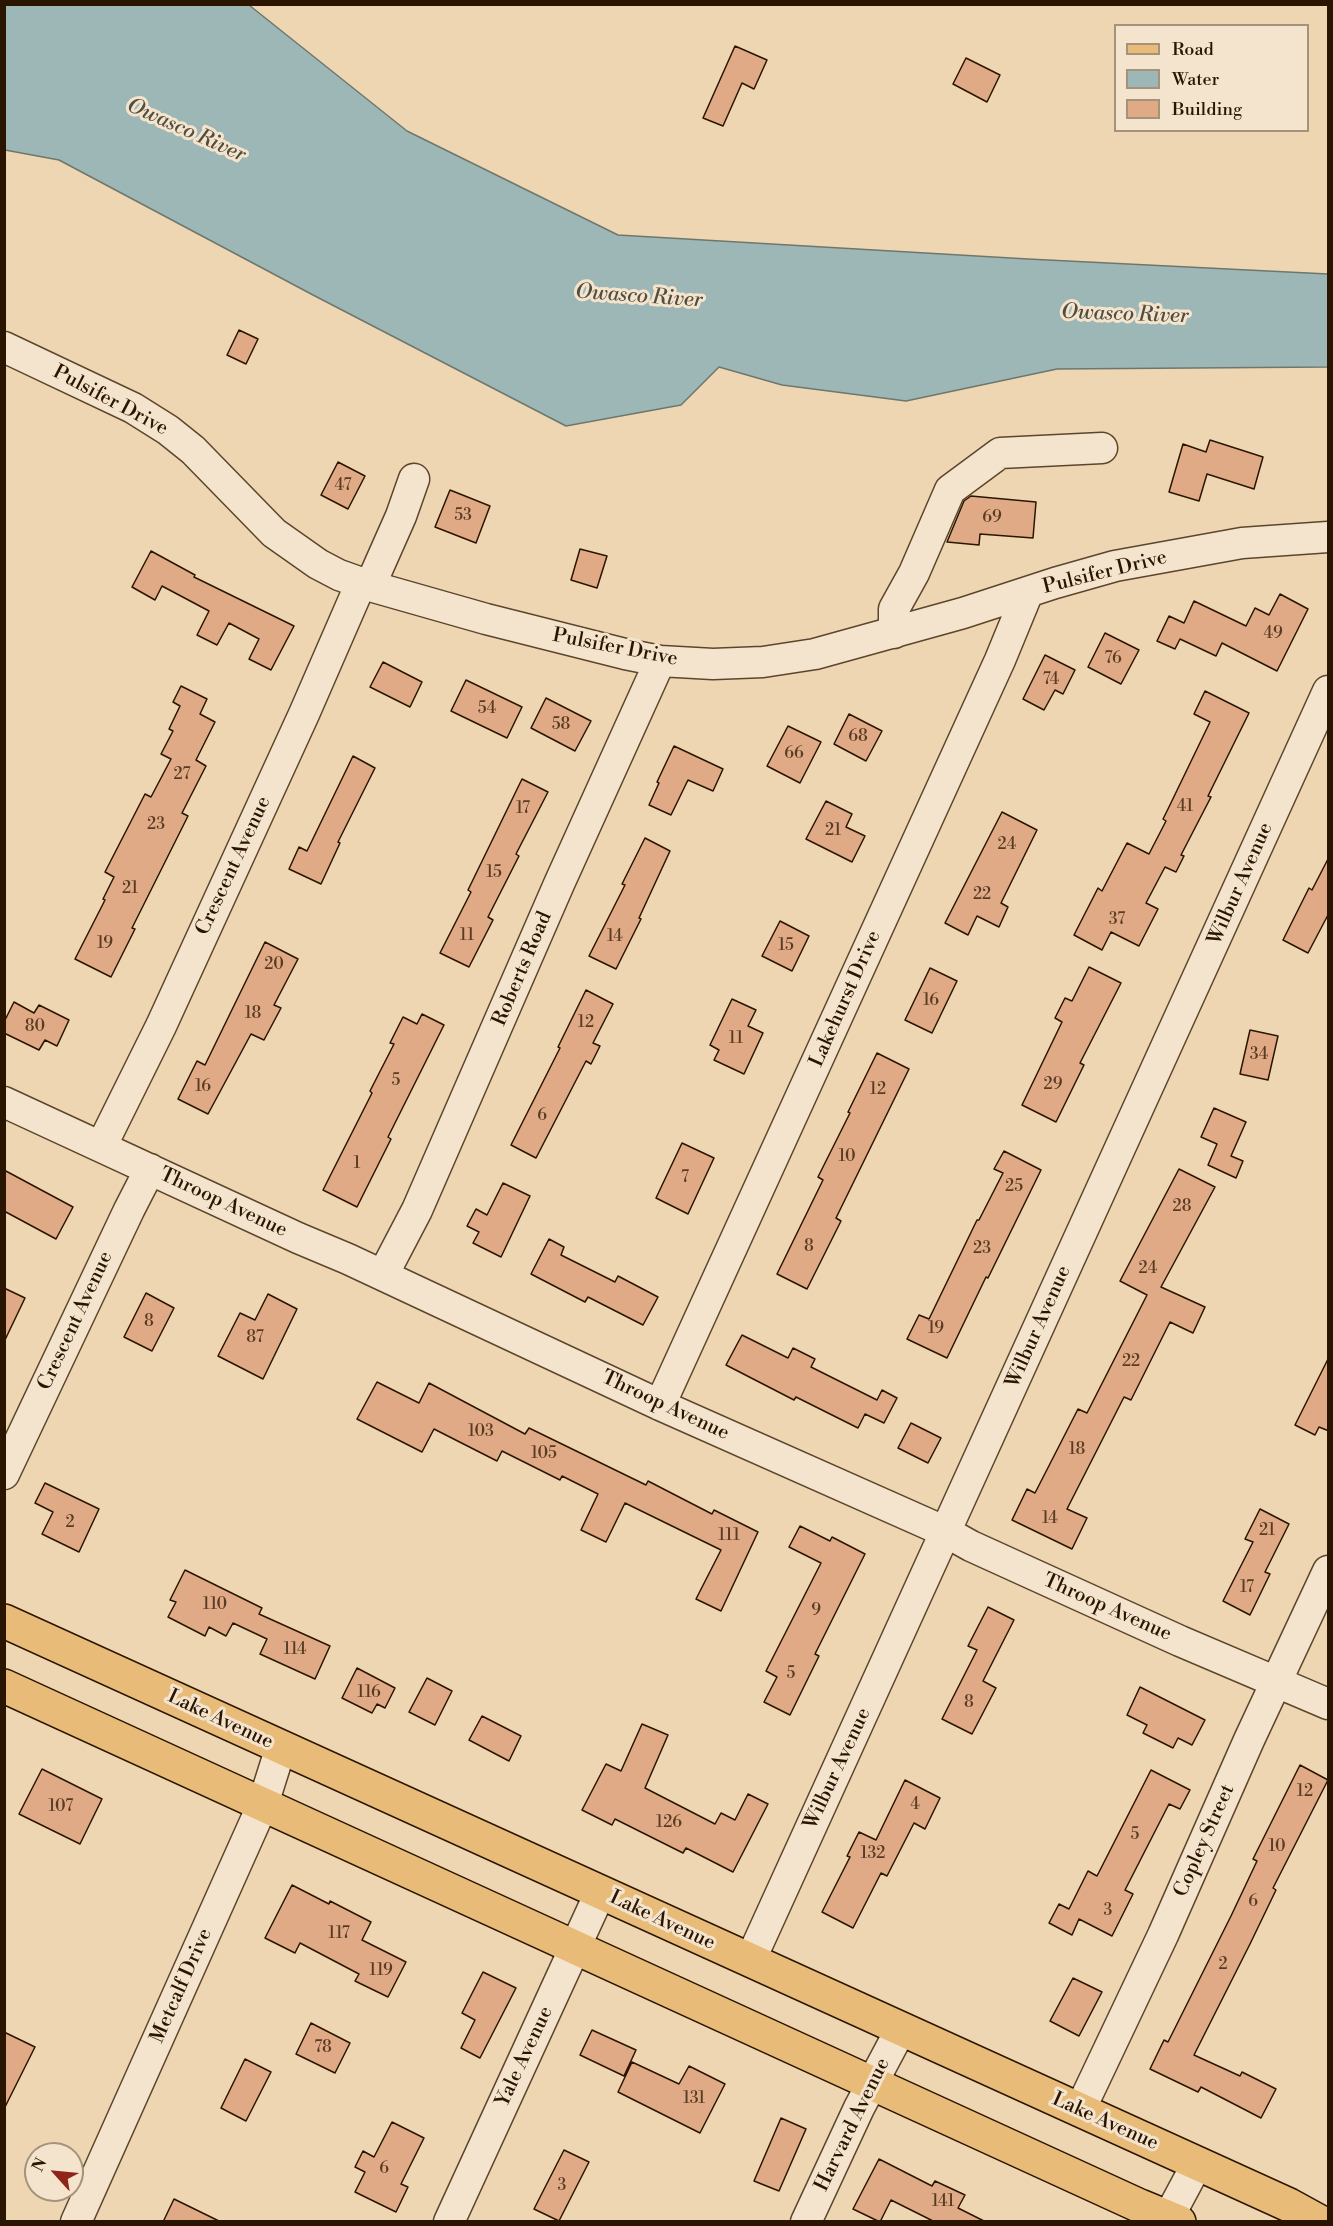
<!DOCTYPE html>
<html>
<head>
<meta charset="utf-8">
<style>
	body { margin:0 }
	#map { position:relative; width:1333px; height:2226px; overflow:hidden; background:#efd6b2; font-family:"Libre Bodoni",serif }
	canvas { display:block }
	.frame { position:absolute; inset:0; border:6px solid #2a1600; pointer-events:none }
	.legend { position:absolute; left:1114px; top:24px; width:195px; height:108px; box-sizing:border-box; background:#f5e4cd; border:2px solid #a4927b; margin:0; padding:8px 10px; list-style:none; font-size:18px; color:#2a1600 }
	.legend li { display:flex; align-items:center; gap:12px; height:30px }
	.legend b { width:30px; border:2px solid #a4927b }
	.north { position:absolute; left:24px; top:2142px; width:60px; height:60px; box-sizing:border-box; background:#f5e4cd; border:2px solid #a4927b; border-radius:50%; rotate:297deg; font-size:16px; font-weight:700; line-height:24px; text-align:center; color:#2a1600 }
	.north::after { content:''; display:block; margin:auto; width:21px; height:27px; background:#8f2418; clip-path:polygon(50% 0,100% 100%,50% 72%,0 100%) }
</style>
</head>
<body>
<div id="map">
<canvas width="1333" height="2226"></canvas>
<div class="frame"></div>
<ul class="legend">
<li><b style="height:8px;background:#e8bb79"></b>Road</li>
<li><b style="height:16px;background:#9cb7b5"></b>Water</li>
<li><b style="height:16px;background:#e1aa86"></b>Building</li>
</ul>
<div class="north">N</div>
</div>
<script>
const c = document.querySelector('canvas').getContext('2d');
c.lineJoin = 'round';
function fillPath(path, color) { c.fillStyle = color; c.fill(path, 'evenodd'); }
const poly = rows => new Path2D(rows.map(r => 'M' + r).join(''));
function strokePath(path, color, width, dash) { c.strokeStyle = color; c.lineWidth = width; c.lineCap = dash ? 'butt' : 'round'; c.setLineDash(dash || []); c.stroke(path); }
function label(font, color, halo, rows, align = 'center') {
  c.font = font + ' "Libre Bodoni",serif'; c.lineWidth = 6; c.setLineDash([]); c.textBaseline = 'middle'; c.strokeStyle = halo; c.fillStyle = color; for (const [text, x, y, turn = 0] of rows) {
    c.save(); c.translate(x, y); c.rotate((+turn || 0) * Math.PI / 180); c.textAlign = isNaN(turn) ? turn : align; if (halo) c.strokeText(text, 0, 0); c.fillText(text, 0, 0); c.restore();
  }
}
const water = poly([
	[4,5,249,5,407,131,618,235,1028,259,1328,274,1328,367,1057,369,906,401,782,385,719,367,681,405,566,426,313,295,59,160,5,150,4,5]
]);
const building = poly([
	[735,46,767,60,754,89,742,83,723,126,703,118,735,46],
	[966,58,1000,75,987,102,953,84,966,58],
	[239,330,258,339,246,364,227,355,239,330],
	[1210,440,1263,457,1254,489,1207,474,1199,501,1169,492,1183,444,1206,452,1210,440],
	[338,462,365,476,348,509,321,495,338,462],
	[450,490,490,506,476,543,435,527,450,490],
	[971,496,1036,502,1033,538,980,534,979,545,947,542,964,501,971,496],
	[580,549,607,556,597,588,571,580,580,549],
	[151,551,195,575,194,577,294,626,271,670,249,659,259,639,229,623,217,645,197,635,209,611,162,586,155,600,132,587,151,551],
	[1280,594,1308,609,1277,671,1222,643,1216,656,1180,639,1175,649,1157,641,1169,616,1184,623,1194,601,1246,626,1255,608,1269,615,1280,594],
	[1105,633,1139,650,1121,684,1088,667,1105,633],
	[1045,655,1075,670,1063,694,1055,690,1044,710,1023,699,1045,655],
	[383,662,422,682,410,707,370,687,383,662],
	[466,680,522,707,507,738,451,711,466,680],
	[181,686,207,699,200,714,215,722,196,760,206,766,182,813,188,816,132,928,135,929,111,977,75,959,105,900,103,899,114,877,105,872,145,794,151,797,171,759,161,754,173,731,169,729,180,706,173,702,181,686],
	[1205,691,1249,713,1208,796,1211,797,1181,855,1184,856,1176,872,1165,867,1146,903,1158,909,1139,946,1111,932,1102,950,1074,935,1098,888,1102,891,1127,843,1149,854,1166,821,1163,819,1168,809,1210,722,1194,714,1205,691],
	[546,698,591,721,575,751,531,728,546,698],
	[849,714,882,731,866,761,834,744,849,714],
	[788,726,821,742,800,783,767,766,788,726],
	[674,746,723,769,713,791,688,780,671,815,649,805,659,783,657,782,674,746],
	[353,756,375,768,338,842,340,843,321,884,289,869,299,847,307,851,353,756],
	[522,779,548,792,516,854,519,856,488,917,493,920,469,967,440,953,471,892,468,890,522,779],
	[826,801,852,814,846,827,865,836,852,862,806,839,826,801],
	[1002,812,1037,830,1001,903,1008,907,999,927,977,916,968,935,945,923,1002,812],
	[645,838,670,851,639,918,641,919,616,969,589,956,625,885,622,884,645,838],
	[1329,857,1329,913,1308,953,1283,940,1309,888,1312,890,1329,857],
	[780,921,809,936,792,971,762,956,780,921],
	[265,942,298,959,274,1005,281,1008,264,1040,251,1034,208,1114,178,1099,197,1061,205,1065,265,942],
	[1089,967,1121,983,1080,1063,1084,1065,1056,1122,1022,1105,1062,1022,1055,1018,1065,998,1072,1001,1089,967],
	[930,968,957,981,932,1033,905,1020,930,968],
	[586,990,613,1004,593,1043,600,1046,591,1064,586,1061,536,1158,511,1145,560,1048,558,1047,586,990],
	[732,999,756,1010,748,1026,763,1033,744,1074,714,1060,719,1050,710,1045,732,999],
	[14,1002,34,1013,39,1005,69,1020,57,1046,45,1040,39,1050,4,1033,4,1022,14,1002],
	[422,1014,444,1025,388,1137,391,1139,357,1207,323,1190,372,1093,370,1091,394,1044,390,1043,403,1017,417,1024,422,1014],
	[1250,1030,1278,1036,1268,1080,1240,1074,1250,1030],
	[877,1053,909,1069,836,1218,841,1221,807,1289,777,1274,823,1180,818,1177,850,1113,848,1112,877,1053],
	[1214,1108,1246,1122,1231,1156,1243,1161,1236,1178,1208,1165,1217,1144,1201,1137,1214,1108],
	[682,1143,714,1158,688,1214,656,1198,682,1143],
	[1004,1151,1041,1170,988,1278,986,1277,947,1358,907,1339,919,1315,929,1319,977,1220,979,1220,1003,1173,994,1169,1004,1151],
	[1179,1169,1215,1187,1161,1287,1205,1307,1193,1333,1170,1322,1131,1400,1124,1397,1067,1509,1087,1518,1072,1549,1012,1520,1027,1489,1035,1493,1078,1409,1087,1413,1147,1295,1120,1281,1179,1169],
	[4,1170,73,1207,56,1239,4,1211,4,1170],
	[503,1183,530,1196,501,1257,473,1243,479,1232,467,1226,476,1209,487,1215,503,1183],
	[549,1239,564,1247,561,1255,615,1282,618,1276,658,1297,643,1325,588,1297,585,1302,531,1274,549,1239],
	[4,1288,25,1298,4,1342,4,1288],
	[146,1293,174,1308,152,1351,124,1337,146,1293],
	[268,1294,297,1309,263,1379,218,1356,240,1313,255,1320,268,1294],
	[742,1335,788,1358,793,1348,815,1359,811,1367,877,1400,882,1390,897,1398,884,1423,865,1414,858,1428,796,1397,794,1400,726,1365,742,1335],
	[1329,1357,1329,1431,1319,1427,1315,1435,1295,1425,1329,1357],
	[377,1382,419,1403,429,1383,525,1434,529,1428,646,1485,648,1481,712,1514,714,1510,758,1532,721,1611,696,1599,721,1550,625,1503,606,1542,581,1530,598,1494,562,1476,560,1480,502,1451,497,1461,434,1429,422,1452,357,1419,377,1382],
	[911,1423,941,1438,928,1463,898,1448,911,1423],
	[45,1483,99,1509,79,1552,42,1534,53,1512,35,1503,45,1483],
	[1260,1509,1289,1524,1265,1572,1270,1574,1250,1615,1223,1601,1253,1542,1245,1539,1260,1509],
	[800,1526,830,1541,832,1537,865,1554,815,1654,819,1656,790,1715,764,1702,777,1677,766,1671,821,1563,789,1547,800,1526],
	[185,1570,262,1608,259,1614,330,1646,315,1679,260,1654,267,1639,233,1623,226,1636,209,1627,205,1636,168,1617,176,1602,170,1600,185,1570],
	[988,1607,1014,1620,983,1681,996,1688,972,1734,942,1719,977,1650,968,1646,988,1607],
	[357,1668,395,1688,385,1708,377,1704,372,1713,342,1698,357,1668],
	[427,1678,452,1691,435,1725,409,1712,427,1678],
	[1140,1687,1205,1720,1192,1745,1178,1738,1173,1748,1143,1733,1147,1725,1127,1715,1140,1687],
	[482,1716,521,1736,509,1761,469,1740,482,1716],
	[642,1724,668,1735,645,1788,715,1824,721,1813,735,1820,748,1794,768,1804,733,1872,686,1848,683,1853,615,1819,612,1825,582,1810,606,1764,621,1771,642,1724],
	[1300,1765,1328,1780,1273,1888,1276,1890,1250,1944,1194,2055,1240,2076,1242,2072,1276,2089,1261,2118,1201,2087,1198,2092,1150,2069,1164,2040,1168,2042,1231,1916,1257,1861,1253,1859,1300,1765],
	[42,1769,102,1799,80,1844,19,1814,42,1769],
	[1151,1770,1190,1790,1180,1809,1169,1804,1125,1890,1133,1894,1112,1936,1079,1919,1072,1935,1049,1923,1059,1904,1069,1909,1088,1871,1097,1876,1151,1770],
	[905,1780,940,1798,925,1829,914,1823,887,1876,881,1873,853,1928,822,1912,850,1857,847,1856,859,1832,876,1840,905,1780],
	[292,1885,329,1904,330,1901,371,1922,362,1940,406,1962,388,1997,355,1981,359,1974,300,1943,295,1953,265,1938,292,1885],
	[483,1972,516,1988,480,2058,461,2048,475,2020,462,2013,483,1972],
	[1073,1978,1102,1992,1079,2036,1050,2021,1073,1978],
	[311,2023,350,2043,335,2073,296,2054,311,2023],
	[592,2030,636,2050,624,2076,580,2055,592,2030],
	[4,2032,35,2047,4,2109,4,2032],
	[245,2059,271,2072,246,2121,221,2108,245,2059],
	[632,2062,679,2084,689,2066,725,2084,700,2133,618,2092,632,2062],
	[781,2118,806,2129,779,2191,754,2181,781,2118],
	[392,2122,424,2138,401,2184,408,2187,396,2212,355,2192,365,2172,355,2167,363,2151,374,2157,392,2122],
	[564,2150,589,2162,559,2221,534,2209,564,2150],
	[879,2159,932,2186,935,2181,965,2195,958,2208,986,2222,935,2222,891,2200,880,2222,853,2209,879,2159],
	[174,2199,221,2222,163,2222,174,2199]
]);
const minor = poly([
	[4,347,133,408,168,430,193,450,274,533,318,564,339,575,370,586,486,619,625,654,660,661,713,664,763,662,815,654,963,613,1055,583,1115,566,1242,543,1328,537],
	[370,586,401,516,414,479],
	[894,633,894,609,914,573,950,490,1000,453,1102,448],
	[4,1102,298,1238,348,1259,660,1405,946,1532,971,1546,1180,1641,1328,1704],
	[102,1145,161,1026,304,714,361,583],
	[383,1275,417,1210,559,884,660,661],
	[660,1405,1000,660,1028,592],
	[4,1474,129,1210,150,1169],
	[750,1961,1328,691],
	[1080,2110,1163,1935,1249,1740,1328,1571],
	[76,2222,263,1804,281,1747],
	[449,2222,600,1893],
	[806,2222,859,2108,901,2029],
	[1166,2222,1197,2164]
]);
const major = poly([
	[4,1621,1289,2205,1320,2222],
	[4,1686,1140,2206,1179,2222]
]);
const numberNames = [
	["47",343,486],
	["53",463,516],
	["69",992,518],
	["49",1273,634],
	["76",1113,659],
	["74",1051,680],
	["54",487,709],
	["58",561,725],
	["68",858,737],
	["66",794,754],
	["27",182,775],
	["41",1185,807],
	["17",523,809],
	["23",156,825],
	["21",833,831],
	["24",1007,845],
	["15",494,873],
	["21",130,889],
	["22",982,895],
	["37",1117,920],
	["11",467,936],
	["14",615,937],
	["19",105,944],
	["15",786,946],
	["20",274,965],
	["16",931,1001],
	["18",253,1014],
	["12",586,1023],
	["80",35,1027],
	["11",736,1039],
	["34",1259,1055],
	["5",396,1081],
	["29",1053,1085],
	["16",203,1087],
	["12",878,1090],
	["6",542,1116],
	["10",847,1157],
	["1",357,1164],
	["7",685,1178],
	["25",1014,1187],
	["28",1182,1207],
	["8",809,1247],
	["23",982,1249],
	["24",1148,1269],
	["8",149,1322],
	["19",936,1329],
	["87",255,1338],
	["22",1131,1362],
	["103",481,1432],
	["18",1077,1450],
	["105",544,1454],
	["14",1050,1519],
	["2",70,1523],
	["21",1267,1531],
	["111",729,1536],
	["17",1247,1588],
	["110",215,1605],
	["9",816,1611],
	["114",295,1650],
	["5",791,1674],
	["116",369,1693],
	["8",969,1703],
	["12",1305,1792],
	["4",915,1805],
	["107",61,1807],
	["126",669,1823],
	["5",1135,1835],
	["10",1277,1847],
	["132",873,1854],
	["6",1253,1902],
	["3",1108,1911],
	["117",339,1934],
	["2",1223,1965],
	["119",381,1971],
	["78",323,2048],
	["131",694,2099],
	["6",384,2169],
	["3",562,2186],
	["141",943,2202]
];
const streetNames = [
	["Pulsifer Drive",110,401,28],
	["Pulsifer Drive",1105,573,-14],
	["Pulsifer Drive",615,648,11],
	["Crescent Avenue",234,866,-65],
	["Wilbur Avenue",1241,884,-66],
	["Roberts Road",523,969,-67],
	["Lakehurst Drive",846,999,-66],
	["Throop Avenue",223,1203,25],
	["Crescent Avenue",76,1321,-65],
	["Wilbur Avenue",1039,1327,-66],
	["Throop Avenue",665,1406,25],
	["Throop Avenue",1107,1608,24],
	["Lake Avenue",220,1720,25],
	["Wilbur Avenue",838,1769,-65],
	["Copley Street",1205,1841,-66],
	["Lake Avenue",662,1921,25],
	["Metcalf Drive",182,1986,-66],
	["Yale Avenue",525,2057,-65],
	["Lake Avenue",1105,2122,24],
	["Harvard Avenue",853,2125,-64]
];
const waterNames = [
	["Owasco River",186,131,24],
	["Owasco River",639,297,4],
	["Owasco River",1125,315,2]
];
fillPath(water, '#9cb7b5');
strokePath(water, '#6e776d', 1.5);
fillPath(building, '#e1aa86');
strokePath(building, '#2a1600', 1.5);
strokePath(minor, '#5b462c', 33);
strokePath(major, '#2a1600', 36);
strokePath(minor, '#f5e4cd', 30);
strokePath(major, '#e8bb79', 33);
label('16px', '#583b22', null, numberNames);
label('20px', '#2a1600', '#f5e4cd', streetNames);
label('italic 21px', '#524e3f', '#f5e4cd', waterNames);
</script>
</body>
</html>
